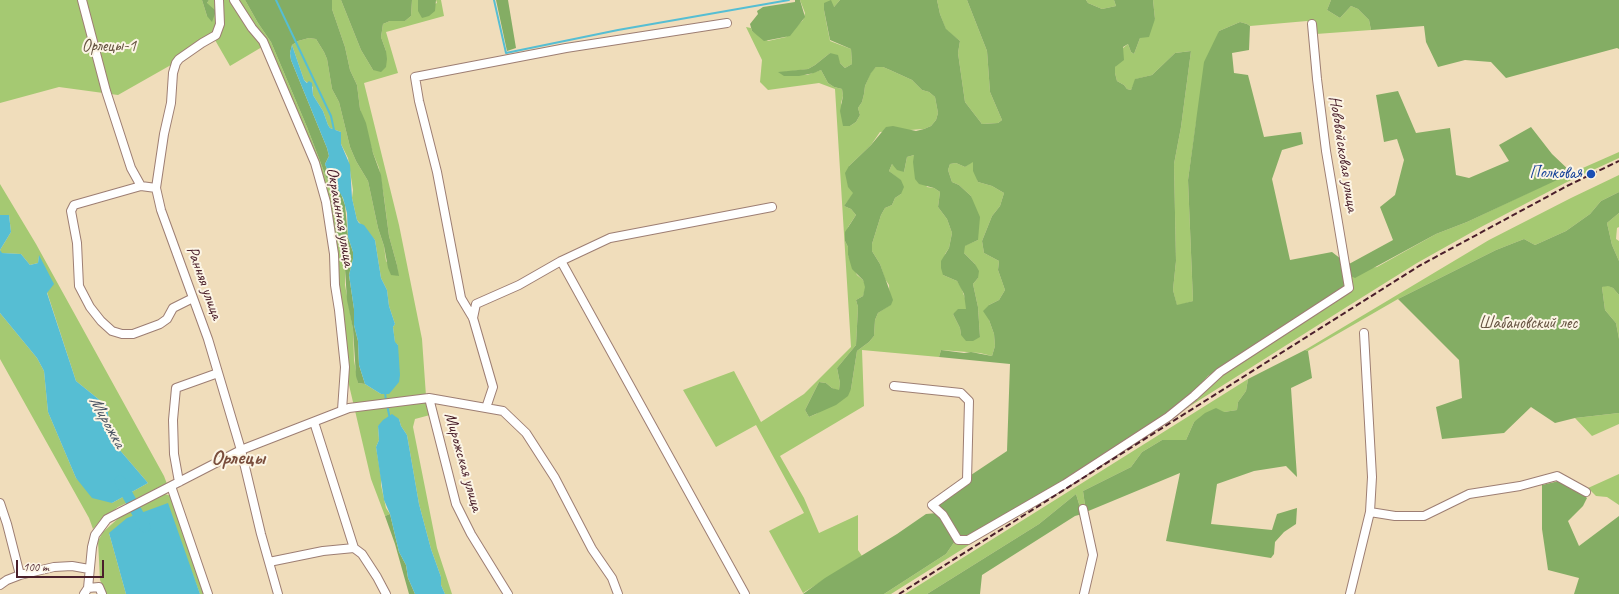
<!DOCTYPE html>
<html>
<head>
<meta charset="utf-8">
<style>
	body { margin:0 }
	#map { position:relative; width:1619px; height:594px; overflow:hidden; background:#f0ddbb; font-family:Caveat,sans-serif }
	canvas { display:block }
	.scale { position:absolute; left:16px; top:560px; width:88px; height:18px; box-sizing:border-box; border:2px solid #4a1f2b; border-top:0; padding-left:5px; font-size:12px; line-height:14px; white-space:nowrap; color:#4a1f2b; -webkit-text-stroke:3px #fcf5e5; paint-order:stroke }
</style>
</head>
<body>
<div id="map">
<canvas width="1619" height="594"></canvas>
<div class="scale">100 m</div>
</div>
<script>
const c = document.querySelector('canvas').getContext('2d');
c.lineJoin = 'round';
function fillPath(path, color) { c.fillStyle = color; c.fill(path, 'evenodd'); }
const poly = rows => new Path2D(rows.map(r => 'M' + r).join(''));
function strokePath(path, color, width, dash) { c.strokeStyle = color; c.lineWidth = width; c.lineCap = dash ? 'butt' : 'round'; c.setLineDash(dash || []); c.stroke(path); }
function label(font, color, halo, rows, align = 'center') {
  c.font = font + ' Caveat,sans-serif'; c.lineWidth = 4; c.setLineDash([]); c.textBaseline = 'middle'; c.strokeStyle = halo; c.fillStyle = color; for (const [text, x, y, turn = 0] of rows) {
    c.save(); c.translate(x, y); c.rotate((+turn || 0) * Math.PI / 180); c.textAlign = isNaN(turn) ? turn : align; if (halo) c.strokeText(text, 0, 0); c.fillText(text, 0, 0); c.restore();
  }
}
const green = poly([
	[0,0,202,0,207,16,207,3,209,0,245,0,258,23,271,42,307,127,328,182,332,196,337,234,345,269,345,285,353,329,354,360,358,383,365,384,381,394,397,352,398,345,395,343,393,327,395,324,389,306,387,290,381,278,375,240,357,220,352,198,353,190,348,158,341,144,341,132,330,128,328,125,323,111,313,95,313,87,304,80,292,45,298,41,309,38,316,39,324,52,327,59,332,89,339,102,350,147,356,161,368,181,378,228,384,246,386,261,398,276,397,265,389,236,384,197,379,168,373,153,360,109,357,85,350,70,345,47,332,9,332,0,341,0,361,50,373,70,386,51,381,37,383,24,390,21,405,21,411,16,412,0,418,0,418,11,437,3,436,0,441,0,444,16,386,32,398,73,364,83,399,225,422,339,426,396,430,415,415,419,413,427,437,548,452,594,445,594,441,585,441,577,431,549,419,504,407,435,401,426,399,419,378,426,379,440,376,447,381,477,381,485,386,508,390,514,385,516,371,479,349,385,329,203,267,44,230,66,215,40,118,95,59,87,0,103],
	[800,0,840,0,834,7,824,10,827,26,830,41,851,49,852,64,845,68,830,53,815,65,808,69,793,71,785,71,807,75,821,70,828,83,834,87,842,89,843,96,841,103,850,126,856,122,860,115,858,108,862,102,864,94,865,86,871,72,876,67,883,67,890,70,912,80,922,90,929,92,935,97,938,113,936,120,931,126,924,129,880,132,871,145,849,166,854,193,844,206,851,209,856,215,848,227,845,241,848,247,848,255,857,275,863,280,866,287,863,296,856,300,858,307,856,345,837,368,840,383,839,391,832,388,826,383,819,382,805,410,809,417,816,414,851,389,857,351,869,342,874,336,875,320,878,313,890,305,889,285,885,279,880,264,872,251,872,244,881,215,885,208,892,205,895,198,901,194,900,180,889,171,892,164,904,172,907,157,914,155,927,187,934,188,940,192,938,207,947,219,952,233,949,248,945,254,943,275,957,281,961,287,966,301,966,309,953,314,960,328,961,335,980,337,978,307,973,284,978,278,975,264,964,253,964,246,978,240,971,196,959,185,952,182,948,170,950,164,956,163,965,167,973,161,978,182,992,186,1004,193,1000,206,992,216,982,241,984,253,999,261,998,270,1005,290,999,300,989,305,989,320,994,334,995,346,992,356,980,353,941,350,939,357,862,350,864,406,780,456,804,498,819,533,858,515,858,550,862,556,803,593,769,531,804,513,756,425,716,447,683,390,734,371,761,422,804,394,851,347,835,89,819,83,768,90,760,82,762,60,746,27,751,28,752,31,768,41,786,37,803,20,805,13],
	[937,0,967,0,987,51,990,92,1002,120,998,123,982,124,965,102,958,53,960,41,946,30,940,14],
	[1086,0,1114,0,1116,6,1102,9,1088,3],
	[1153,0,1331,0,1327,10,1340,18,1351,6,1358,9,1369,20,1371,30,1316,34,1307,21,1250,26,1247,24,1240,22,1219,31,1196,123,1188,180,1193,301,1177,306,1173,290,1176,261,1174,164,1181,127,1191,51,1175,53,1152,75,1136,79,1131,90,1127,89,1124,85,1117,81,1115,73,1115,67,1123,52,1123,48,1128,44,1131,52,1134,54,1140,38,1155,19],
	[1619,152,1619,158,1565,183,1481,227,1417,263,1345,308,1187,408,891,594,884,594,946,554,955,541,1183,401,1188,408,1221,373,1341,259,1349,264,1347,271,1377,267,1436,234,1467,222,1551,182],
	[1619,175,1619,192,1601,201,1590,214,1566,231,1535,245,1524,239,1496,250,1398,299,1308,351,1305,350,1489,240,1571,198],
	[0,184,36,244,164,476,167,484,118,507,100,521,93,529,89,518,0,359,0,313,37,358,44,371,48,412,76,478,112,503,148,483,112,441,107,406,76,381,47,292,39,256,38,263,30,265,21,254,1,253,0,250,11,232,9,215,0,215],
	[1619,213,1619,227,1617,228,1616,239,1619,241,1619,261,1612,245,1607,223],
	[1607,285,1613,288,1619,295,1619,339,1616,323,1605,310,1602,287],
	[1248,379,1246,391,1238,402,1237,410,1224,412,1194,422,1186,440,1162,440,1142,452,1131,467,1083,491,1086,512,1082,514,1076,494,1039,524,927,594,905,594],
	[1619,413,1619,424,1592,436,1575,418],
	[1619,474,1619,505,1607,497,1596,496,1588,488],
	[165,494,171,496,204,594,200,594,192,573,109,533,126,594,106,594,100,580,98,541,103,532,122,515,157,496]
]);
const forest = poly([
	[202,0,209,0,207,3,216,11,212,22,207,16],
	[245,0,332,0,332,9,345,47,350,70,357,85,360,109,366,123,373,153,381,175,389,236,397,265,399,276,391,275,388,268,384,246,378,228,368,181,356,161,350,147,339,102,332,89,327,59,324,52,316,39,309,38,298,41,292,45,290,53,291,60,327,148,329,156,325,164,328,172,340,191,345,205,348,237,353,252,353,259,349,275,354,309,354,325,358,341,359,365,365,384,358,383,356,376,353,329,347,300,345,269,337,234,332,196,328,182,307,127,271,42,258,23],
	[341,0,412,0,411,16,405,21,390,21,383,24,381,37,386,51,387,59,386,67,381,72,373,70,361,50],
	[418,0,436,0,435,11,429,16,422,18,418,11],
	[496,0,508,0,516,48,507,51],
	[795,0,800,0,805,17,790,36,764,41,752,31,750,24,758,14,757,11,763,7,795,2],
	[831,0,834,7,840,0,937,0,940,14,946,29,960,41,958,53,965,102,982,124,998,123,1002,120,990,92,987,51,967,0,1086,0,1088,3,1102,9,1116,6,1114,0,1153,0,1155,19,1149,37,1140,38,1134,54,1131,52,1128,44,1123,47,1124,60,1115,67,1115,73,1117,81,1124,85,1127,89,1131,90,1135,79,1152,75,1175,53,1191,51,1181,127,1174,164,1176,261,1173,290,1177,305,1193,301,1188,180,1204,62,1219,31,1240,22,1247,24,1250,26,1249,50,1232,53,1234,73,1248,75,1264,137,1301,132,1303,144,1282,150,1272,179,1290,260,1332,252,1341,259,1345,287,1208,376,1192,394,1167,414,1063,481,968,538,959,538,938,505,971,475,1007,451,1010,364,939,357,941,350,964,353,971,352,992,356,995,346,994,334,989,320,983,311,989,305,999,300,1005,290,998,270,999,261,984,253,982,241,992,216,1000,206,1004,193,992,186,978,182,973,171,973,162,965,167,956,163,950,164,948,170,952,182,959,185,971,196,980,217,978,240,965,246,964,253,975,264,979,271,978,278,973,284,978,307,980,337,973,341,966,341,961,335,960,328,953,314,958,309,966,309,964,294,957,281,943,275,941,268,941,261,949,248,952,233,947,219,938,207,940,192,934,188,919,184,915,179,913,162,914,155,907,157,904,172,897,170,892,164,889,171,901,180,904,187,901,194,895,198,892,205,885,208,881,215,872,244,872,251,880,264,893,300,891,305,878,313,875,320,874,336,869,342,857,351,851,389,848,396,836,405,809,417,805,410,819,382,826,383,832,388,839,390,840,383,837,368,856,345,858,307,856,300,863,296,865,287,863,280,852,269,848,255,848,247,845,241,845,232,856,215,851,209,844,206,853,193,848,187,845,173,849,166,871,145,886,127,893,126,916,131,924,129,931,126,936,120,938,113,935,97,929,92,922,90,912,80,890,70,883,67,876,67,871,73,865,86,864,94,862,102,858,108,860,115,856,122,850,126,843,126,840,111,843,96,842,89,834,87,828,83,821,70,814,73,799,76,784,76,778,72,808,69,815,65,830,53,838,55,840,63,845,68,852,64,851,49,830,40,824,10,824,3],
	[1331,0,1619,0,1619,49,1617,48,1506,78,1491,62,1465,60,1438,67,1426,42,1424,26,1371,30,1369,20,1358,9,1351,6,1340,18,1327,10],
	[1398,91,1416,133,1450,128,1456,175,1469,178,1509,161,1499,145,1531,127,1552,154,1572,173,1467,222,1436,234,1355,278,1348,275,1347,271,1349,264,1393,240,1380,207,1395,195,1404,160,1397,139,1384,142,1376,95],
	[1619,192,1619,213,1607,223,1612,245,1619,261,1619,295,1613,288,1608,286,1602,287,1605,310,1616,323,1619,339,1619,413,1575,418,1555,423,1531,407,1504,433,1442,439,1436,407,1462,398,1459,360,1398,299,1496,250,1524,239,1535,245,1566,231,1590,214,1601,201],
	[1305,350,1308,351,1312,378,1291,388,1297,477,1286,466,1254,471,1217,484,1211,524,1272,530,1277,514,1297,508,1296,524,1284,532,1275,542,1274,554,1271,558,1166,541,1180,473,1086,512,1083,491,1131,467,1142,452,1162,440,1186,440,1194,422,1205,413,1216,408,1224,412,1237,410,1238,402,1246,391,1248,379],
	[1559,481,1581,492,1587,498,1583,506,1568,521,1579,546,1619,516,1619,594,1574,594,1579,578,1548,570,1542,529,1542,485],
	[1076,494,1082,514,1075,516,982,575,980,594,927,594,1039,524],
	[937,513,955,541,946,554,884,594,803,594,825,578,897,534,926,514],
	[390,514,399,552,406,565,408,578,415,594,409,594,395,544,385,516]
]);
const water = poly([
	[292,45,304,80,307,83,309,81,312,83,313,95,323,111,328,125,330,128,341,132,341,144,350,165,352,198,357,220,359,223,364,225,375,240,381,278,387,290,389,306,395,324,393,327,395,342,398,345,400,375,399,382,389,394,381,394,365,384,359,365,358,341,354,325,354,309,349,275,353,259,353,252,348,237,347,213,343,198,328,172,325,164,329,156,327,148,291,60,290,53],
	[0,215,9,215,11,232,0,250],
	[0,250,2,253,21,254,30,265,38,263,39,255,54,284,47,293,76,381,107,406,112,441,148,483,112,503,92,498,76,478,48,412,44,371,37,358,0,313],
	[392,414,399,419,401,426,407,435,419,504,431,549,441,577,441,585,445,594,415,594,408,578,406,565,399,552,390,514,384,500,376,447,379,440,378,426,383,420],
	[168,503,200,594,126,594,109,533,127,518]
]);
const stream = poly([
	[276,0,331,116,334,130],
	[494,0,506,53,618,30,789,0],
	[385,392,386,401],
	[387,405,390,419]
]);
const river = poly([
	[120,481,145,527]
]);
const minor = poly([
	[82,0,106,91,131,168,141,186,156,188],
	[219,0,220,24,216,35,202,43,179,59,176,63,173,73,171,103,164,134,156,188,161,210,208,339,241,450,261,534,278,594],
	[234,0,252,28,263,41,315,163,326,202,334,254,335,285,339,310,345,367,342,410],
	[141,186,74,205,71,211,77,243,79,286,90,307,101,321,112,331,122,334,133,334,160,324,167,319,173,308,193,298],
	[561,261,745,594],
	[473,318,476,304,519,285,561,261,610,238,772,207],
	[894,386,961,393,969,401,967,480,932,505,943,515,958,540,968,540,1065,484,1168,417,1194,396,1220,372,1349,288,1326,151,1317,79,1312,24],
	[429,398,456,504,471,534,508,594],
	[486,408,493,387,473,318,461,298,437,172,419,101,415,77,566,48,727,23],
	[314,422,354,548,362,554,377,577,386,594],
	[179,482,174,454,173,420,176,388,218,373],
	[171,486,208,594],
	[0,503,7,524,20,575],
	[1083,509,1093,555,1084,594],
	[1370,512,1395,516,1424,516,1469,494,1520,486,1557,476,1586,492],
	[269,562,323,551,354,548],
	[0,585,7,580,20,575,54,567,72,566,89,569],
	[88,588,99,587,102,594],
	[84,594,88,588,92,547,95,535,107,519,241,450,349,408,429,398,503,411,526,433,555,478,592,549,612,578,618,594],
	[1350,594,1370,512,1372,477,1364,333]
]);
const rail = poly([
	[899,594,1419,266,1567,186,1619,161]
]);
const markers = [
	[1591,174,5,"#1a4fb4"]
];
const parkNames = [
	["Орлецы-1",109,47],
	["Шабановский лес",1528,324]
];
const streetNames = [
	["Нововойсковая улица",1343,154,81],
	["Окраинная улица",340,217,80],
	["Ранняя улица",204,283,70],
	["Мирожская улица",463,462,74]
];
const transitNames = [
	["Полковая",1582,174]
];
const waterNames = [
	["Мирожка",107,422,61]
];
const districtNames = [
	["Орлецы",238,458]
];
fillPath(green, '#a5c972');
fillPath(forest, '#84ad64');
fillPath(water, '#56bed3');
strokePath(stream, '#56bed3', 2);
strokePath(river, '#56bed3', 11);
strokePath(minor, '#9d7e73', 10);
strokePath(minor, '#fff', 8);
strokePath(rail, '#4a1f2b', 2, [6, 3]);
for (const [x, y, r, color] of markers) { const dot = new Path2D(); dot.arc(x, y, r, 0, 2 * Math.PI); c.fillStyle = color; c.fill(dot); strokePath(dot, '#fcf5e5', 1.5); }
label('17px', '#655240', '#fcf5e5', parkNames);
label('17px', '#4a1f2b', '#fcf5e5', streetNames);
label('17px', '#164399', '#fcf5e5', transitNames, 'right');
label('italic 18px', '#4e5766', '#fcf5e5', waterNames);
label('bold 21px', '#7a4e3d', '#fcf5e5', districtNames);
</script>
</body>
</html>
